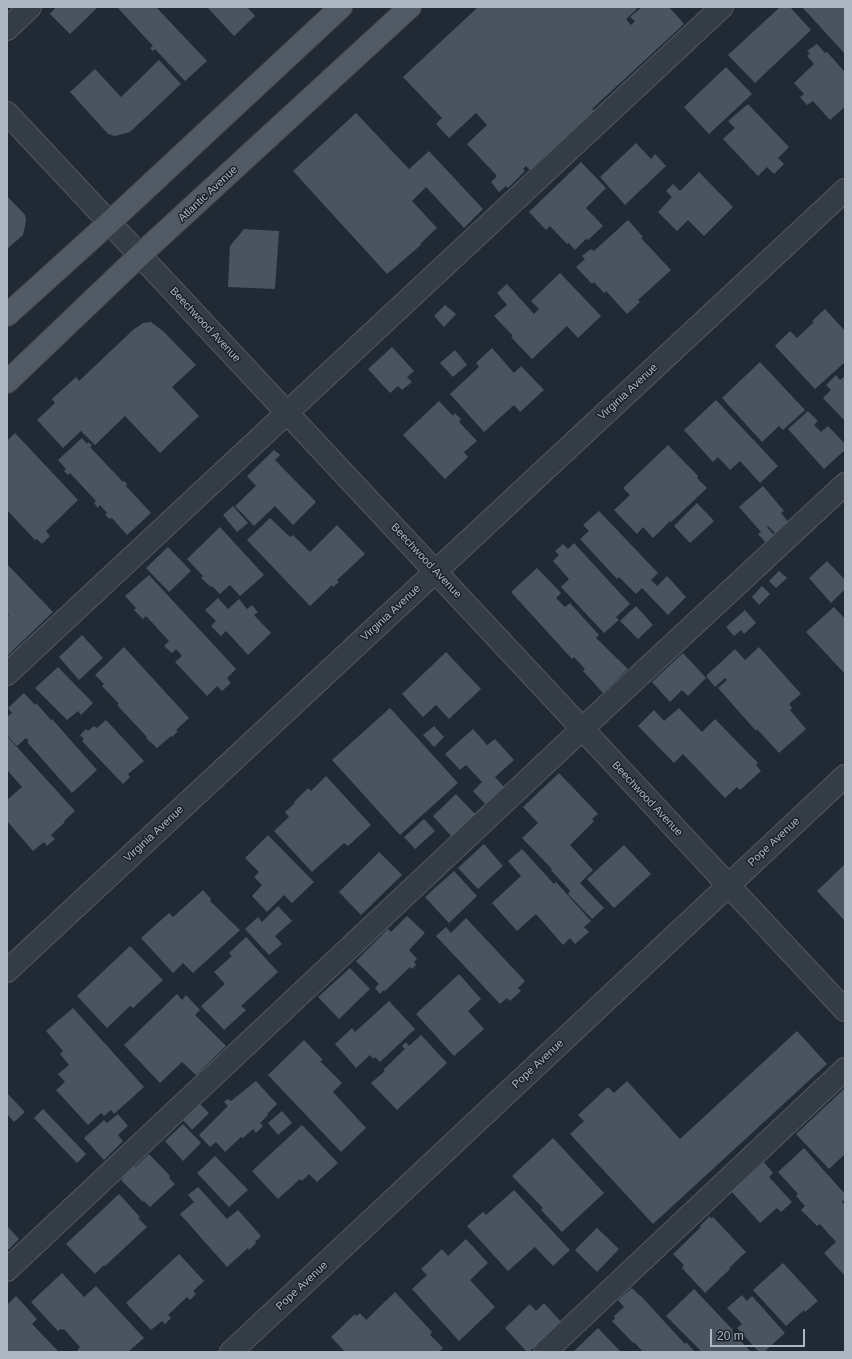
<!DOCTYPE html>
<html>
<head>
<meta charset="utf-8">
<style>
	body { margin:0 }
	#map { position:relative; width:852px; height:1359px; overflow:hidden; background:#212a34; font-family:Helvetica,sans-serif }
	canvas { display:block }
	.frame { position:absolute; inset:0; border:8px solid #aeb6c2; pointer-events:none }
	.scale { position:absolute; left:710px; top:1329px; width:95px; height:18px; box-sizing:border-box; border:2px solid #aeb6c2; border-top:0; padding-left:5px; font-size:12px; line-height:14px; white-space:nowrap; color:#aeb6c2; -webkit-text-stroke:3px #1a2129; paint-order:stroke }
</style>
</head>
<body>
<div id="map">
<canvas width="852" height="1359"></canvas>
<div class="frame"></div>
<div class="scale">20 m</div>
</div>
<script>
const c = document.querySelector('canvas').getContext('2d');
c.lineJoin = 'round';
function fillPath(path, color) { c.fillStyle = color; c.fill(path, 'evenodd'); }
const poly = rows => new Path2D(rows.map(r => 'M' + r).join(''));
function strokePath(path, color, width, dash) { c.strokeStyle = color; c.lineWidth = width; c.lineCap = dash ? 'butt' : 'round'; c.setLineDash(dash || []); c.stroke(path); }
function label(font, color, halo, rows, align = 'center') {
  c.font = font + ' Helvetica,sans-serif'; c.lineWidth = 3; c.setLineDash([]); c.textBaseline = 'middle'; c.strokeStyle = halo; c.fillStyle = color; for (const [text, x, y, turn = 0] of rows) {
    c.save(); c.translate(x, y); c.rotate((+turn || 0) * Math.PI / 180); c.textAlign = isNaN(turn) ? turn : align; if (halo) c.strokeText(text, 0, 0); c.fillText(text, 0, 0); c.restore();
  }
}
const building = poly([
	[56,7,98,7,70,34,50,14],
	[117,7,156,7,207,61,185,81,155,49,153,51,150,48,153,46],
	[207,7,247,7,255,16,234,36],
	[478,7,635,7,637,9,626,19,631,25,635,21,630,17,642,7,669,7,684,24,592,109,594,111,530,170,526,166,523,169,525,171,508,188,506,186,499,192,491,182,497,176,467,144,487,125,476,113,449,138,436,124,442,118,403,77],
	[780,7,790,7,811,30,755,83,728,55],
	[802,7,845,7,845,54],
	[817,44,825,53,827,52,845,72,845,107,830,120,813,101,807,105,800,97,804,94,794,83,814,64,807,56,810,53,807,51],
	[159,60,181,84,130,132,115,136,108,134,70,92,95,69,121,97],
	[726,67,752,94,709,134,684,107],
	[748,104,789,147,778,158,784,164,774,174,767,167,758,176,723,139,735,128,728,121],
	[356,113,409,169,429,151,483,209,464,228,426,187,412,201,437,228,420,244,421,245,387,274,293,171],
	[636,143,651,159,655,154,666,166,625,205,600,177],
	[581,162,606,188,586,208,603,226,588,240,586,239,575,250,569,243,567,244,550,226,546,230,529,212],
	[699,172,733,207,704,236,688,220,677,231,658,212,672,197,666,191,673,184,680,191],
	[7,196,25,215,26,221,23,235,7,249],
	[628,220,643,237,641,238,671,270,638,300,640,302,627,314,606,291,604,293,594,282,592,284,576,267,585,259,582,256,591,249,594,251],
	[244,229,279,231,275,289,228,287,230,246],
	[560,273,601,316,578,338,567,326,532,359,511,337,513,336,494,316,507,305,497,293,507,284,534,314,539,309,531,301],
	[445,305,456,314,444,327,434,316],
	[825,309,845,331,845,362,815,389,775,346,790,331,797,338,814,322,812,321],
	[151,322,164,332,196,365,172,387,199,416,160,453,125,416,95,445,81,431,63,448,37,420,55,403,52,399,76,377,79,381,133,330,143,323],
	[392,347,414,371,407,377,412,382,402,390,398,386,390,393,368,369],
	[492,348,514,373,521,366,544,390,520,412,514,405,484,432,450,394,479,367,476,363],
	[455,350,467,365,453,377,440,363],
	[760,362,805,410,783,430,779,426,762,442,722,398],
	[836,375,840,380,845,376,845,421,823,398,831,390,826,385],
	[716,400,778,466,760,483,740,461,730,470,718,457,713,462,684,430],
	[439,401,453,416,455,413,461,419,459,422,477,441,464,452,468,457,445,479,403,435],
	[808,411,818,421,814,425,821,432,828,426,845,444,845,450,824,469,788,429],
	[15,433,78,500,46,531,50,536,42,544,37,539,35,540,7,510,7,441],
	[82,438,87,444,88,442,92,445,90,447,123,482,124,481,127,484,126,486,151,513,127,535,112,518,110,519,105,515,107,513,100,505,98,508,94,503,96,501,70,473,68,475,64,471,66,469,58,460],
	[668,445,698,476,697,478,707,488,671,522,670,521,653,538,643,527,637,534,614,510,630,495,623,488],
	[274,450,280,455,275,460,316,502,293,525,275,506,254,526,235,506,256,486,247,476],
	[763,486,784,511,781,513,790,524,777,535,768,526,767,527,775,536,767,544,758,534,761,532,739,507],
	[697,503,714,521,690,543,674,526],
	[233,506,248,523,237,532,223,515],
	[599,511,658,573,651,580,657,586,667,576,686,597,668,615,642,588,636,594,619,577,617,579,580,539,589,531,583,525],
	[270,518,290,537,293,535,310,552,337,525,365,554,337,580,339,582,333,587,332,585,310,606,247,540],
	[220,527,264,575,240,596,230,585,220,594,212,586,211,587,201,578,203,576,187,559],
	[574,543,630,604,616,617,619,620,604,633,561,587,569,579,553,561,559,555,555,551,563,544,568,549],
	[168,547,191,571,169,592,146,568],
	[827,561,845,580,845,589,831,603,809,578],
	[7,564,53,612,7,656,7,618,9,616,7,613],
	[537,568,561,593,556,598,565,607,570,603,599,635,596,638,628,669,603,693,583,671,585,669,574,657,572,659,511,592],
	[779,571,787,578,776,588,769,581],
	[149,575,236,669,227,678,231,683,222,691,217,686,207,696,175,662,182,656,176,649,172,653,164,646,169,641,146,616,143,619,134,610,136,608,125,596],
	[762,586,770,594,759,605,752,597],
	[218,598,228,609,239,599,247,609,252,605,258,612,254,615,271,633,248,655,226,631,221,636,211,626,216,621,205,610],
	[636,606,653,625,638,639,620,621],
	[834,607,845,619,845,674,806,632],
	[745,610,756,623,744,634,741,630,734,636,726,627],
	[82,635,103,658,79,680,59,657],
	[124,647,189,718,176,730,178,731,172,737,171,736,157,748,146,738,147,737,117,705,119,704,102,686,104,684,95,675],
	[759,647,801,694,789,704,792,708,790,710,806,729,779,753,757,729,756,731,718,688,727,680,725,678,715,687,706,676,735,649,745,660],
	[446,652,481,689,449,719,436,705,423,717,402,694],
	[683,653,706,678,688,696,682,690,670,702,652,682],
	[58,667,93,703,81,715,78,711,67,720,35,688],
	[24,693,35,705,36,703,51,720,52,719,97,770,72,793,27,742,29,741,26,738,17,746,7,735,7,717,12,713,8,708],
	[390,708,458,783,400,835,332,760],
	[679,708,702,732,715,719,758,763,756,765,761,771,740,790,737,787,725,798,683,754,674,763,638,726,654,710,664,721],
	[106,720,144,761,128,774,130,777,123,784,82,741,84,739,80,735,86,729,88,731,94,726,97,728],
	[434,726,444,737,434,747,423,735],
	[473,729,487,745,495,739,514,760,495,777,505,788,486,805,473,791,482,782,466,765,460,770,445,754],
	[7,736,75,811,64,821,65,822,51,835,55,839,47,846,44,842,33,851,7,821,7,800,22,787,7,770],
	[559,773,598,814,592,819,594,821,570,845,593,870,580,883,604,908,592,919,568,894,570,891,551,870,552,869,522,838,538,823,523,807],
	[326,776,371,825,348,846,344,843,312,872,274,831,289,817,285,812,295,803,294,802,308,788,311,791],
	[456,794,476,815,452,837,433,816],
	[424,819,435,831,415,849,404,837],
	[268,835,314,882,292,903,284,895,267,912,252,896,262,885,254,877,259,872,245,858],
	[484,844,503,866,478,889,458,868],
	[624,845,651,874,614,908,587,879],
	[522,849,554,884,556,882,591,921,584,927,589,932,575,944,570,938,563,945,536,914,517,931,492,903,521,876,508,861],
	[379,852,402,875,361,915,339,892],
	[845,864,845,921,817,891],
	[454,871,477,896,449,923,425,897],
	[203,890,211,899,210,901,240,930,193,973,183,963,173,973,141,938,169,913,173,917],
	[278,906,292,921,275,936,282,944,269,955,245,929,258,917,262,922],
	[407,916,425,933,409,950,417,959,414,962,416,965,412,969,410,967,385,991,384,990,380,994,375,988,379,984,356,961,388,929,391,932],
	[466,918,525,981,518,988,521,991,510,1001,507,998,500,1004,436,936,446,927,451,933],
	[246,937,278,972,241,1006,246,1010,224,1030,201,1006,225,984,214,972,232,956,229,953],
	[130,946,163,980,133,1008,130,1006,107,1028,77,996],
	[350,968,370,989,339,1019,318,997],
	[459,974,481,999,468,1011,484,1029,454,1056,416,1014],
	[177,994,182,1000,186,995,200,1010,195,1015,226,1046,196,1075,182,1062,160,1083,124,1045],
	[389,1001,415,1029,380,1062,375,1057,373,1059,370,1055,356,1068,335,1044,352,1028,355,1032],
	[73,1008,144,1087,114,1114,111,1110,104,1116,101,1113,88,1125,56,1090,65,1082,58,1074,69,1065,60,1054,63,1051,46,1031],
	[797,1031,827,1064,653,1224,570,1134,584,1121,578,1115,608,1087,614,1093,627,1081,680,1139],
	[421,1035,447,1063,397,1110,371,1083,385,1071,383,1070,405,1049,402,1046,406,1042,409,1046],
	[304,1040,323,1060,320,1061,342,1083,333,1092,366,1128,341,1152,268,1075],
	[256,1081,277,1104,267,1114,268,1115,260,1123,263,1126,256,1133,253,1129,243,1138,241,1137,225,1152,216,1142,210,1147,199,1135,228,1106,224,1102,228,1099,231,1101],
	[845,1088,845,1154,829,1169,796,1134],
	[7,1093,25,1112,14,1122,7,1114],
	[199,1103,209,1113,192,1130,182,1119],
	[43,1109,86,1154,77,1163,34,1118],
	[282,1111,292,1123,278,1135,268,1123],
	[118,1114,128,1126,118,1135,123,1141,104,1160,84,1138,104,1120,107,1123],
	[183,1124,201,1143,183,1161,165,1141],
	[302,1125,338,1163,317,1182,309,1174,302,1181,300,1179,278,1199,252,1171],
	[553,1138,604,1193,562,1232,541,1210,543,1208,512,1176],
	[804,1148,845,1194,845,1199,842,1202,845,1205,845,1276,824,1253,836,1242,820,1224,817,1226,801,1210,805,1206,796,1196,798,1194,778,1172],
	[149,1154,170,1176,169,1178,175,1184,150,1207,144,1201,143,1202,121,1180,123,1179,120,1176,132,1164,135,1167],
	[215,1156,248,1190,229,1207,197,1173],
	[764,1162,773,1173,769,1177,792,1202,781,1212,777,1208,760,1223,731,1191],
	[198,1187,227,1219,238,1210,261,1236,255,1242,256,1243,249,1250,248,1248,227,1267,180,1214,194,1202,188,1195],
	[514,1190,570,1250,553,1266,535,1247,508,1271,467,1226,483,1212,486,1215],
	[119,1194,140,1217,138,1218,147,1227,105,1266,104,1265,95,1274,66,1244],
	[710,1216,711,1219,713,1217,746,1252,729,1268,730,1269,705,1293,682,1268,684,1265,673,1254,701,1227,700,1226],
	[7,1226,19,1239,7,1251],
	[597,1228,619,1249,597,1272,575,1250],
	[466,1239,488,1263,470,1280,495,1307,459,1341,412,1289,427,1275,421,1269,442,1249,448,1256],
	[179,1254,204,1281,193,1291,196,1294,190,1300,187,1297,168,1315,171,1318,165,1324,162,1321,151,1330,126,1303],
	[783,1263,818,1301,805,1312,804,1310,786,1326,753,1290],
	[62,1273,84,1297,96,1286,144,1338,128,1352,78,1352,77,1351,80,1347,64,1329,62,1330,61,1329,58,1331,31,1302],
	[632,1288,639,1295,640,1295,685,1344,686,1342,695,1352,643,1352,634,1342,633,1343,612,1321,615,1319,614,1316,624,1307,618,1300],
	[694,1289,733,1330,732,1331,751,1352,702,1352,666,1316],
	[395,1292,432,1332,430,1335,443,1348,439,1352,345,1352,331,1337,355,1314,356,1316,360,1313,366,1320],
	[742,1295,747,1301,752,1296,785,1333,764,1352,759,1352,737,1328,742,1324,727,1308],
	[16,1296,37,1319,32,1324,59,1352,7,1352,7,1305],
	[544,1303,561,1322,529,1352,527,1352,505,1328,530,1304,536,1311],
	[598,1328,621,1352,573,1352]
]);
const minor = poly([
	[7,29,30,7],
	[7,113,845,1010],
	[7,674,722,7],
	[7,971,845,190],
	[7,1270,582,729,845,484],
	[231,1352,845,776],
	[545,1352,845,1069]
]);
const major = poly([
	[7,315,110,222,341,7],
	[7,382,140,255,410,7]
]);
const streetNames = [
	["Atlantic Avenue",208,194,-43],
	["Beechwood Avenue",205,325,47],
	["Virginia Avenue",628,392,-43],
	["Beechwood Avenue",426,561,47],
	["Virginia Avenue",391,613,-43],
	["Beechwood Avenue",647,799,47],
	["Virginia Avenue",154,834,-43],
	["Pope Avenue",774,842,-43],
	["Pope Avenue",538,1064,-43],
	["Pope Avenue",302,1286,-43]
];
fillPath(building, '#495460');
strokePath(minor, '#525963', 24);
strokePath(major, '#3e454e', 24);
strokePath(minor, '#343c45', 22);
strokePath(major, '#525b65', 22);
label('11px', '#aeb6c2', '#1a2129', streetNames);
</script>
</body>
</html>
